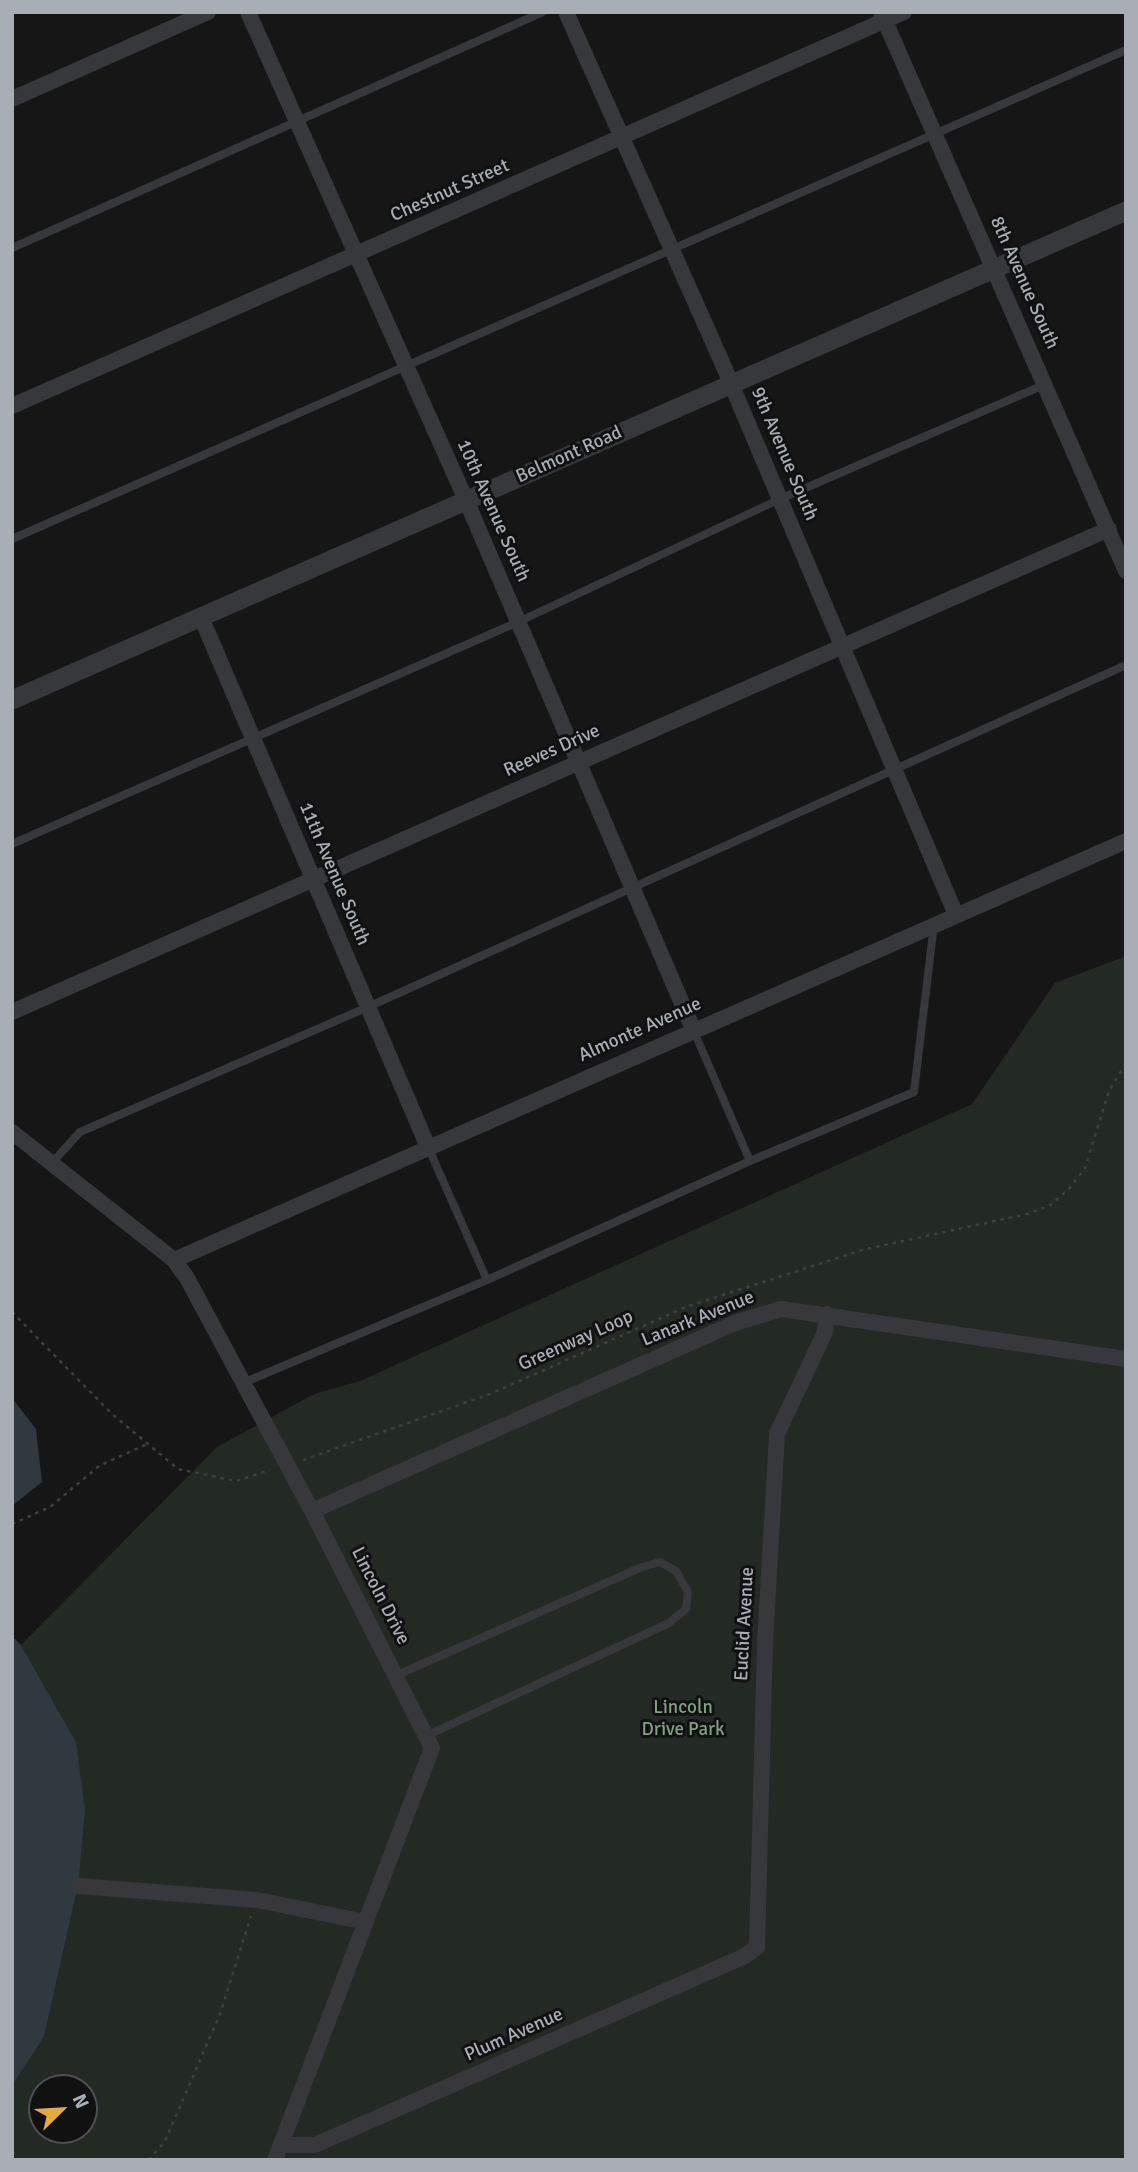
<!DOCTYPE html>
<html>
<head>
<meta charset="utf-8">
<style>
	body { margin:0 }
	#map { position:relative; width:1138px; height:2172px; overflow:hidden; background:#161617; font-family:Signika,sans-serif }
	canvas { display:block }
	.frame { position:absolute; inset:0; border:14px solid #a8adb6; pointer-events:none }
	.north { position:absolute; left:28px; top:2074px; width:70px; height:70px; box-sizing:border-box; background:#111112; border:2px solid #4d4f54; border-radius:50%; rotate:66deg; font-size:19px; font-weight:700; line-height:28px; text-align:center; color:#a8adb6 }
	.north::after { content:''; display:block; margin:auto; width:24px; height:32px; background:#e6a93f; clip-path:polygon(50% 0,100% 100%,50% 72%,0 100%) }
</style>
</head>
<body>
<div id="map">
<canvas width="1138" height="2172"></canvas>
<div class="frame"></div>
<div class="north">N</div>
</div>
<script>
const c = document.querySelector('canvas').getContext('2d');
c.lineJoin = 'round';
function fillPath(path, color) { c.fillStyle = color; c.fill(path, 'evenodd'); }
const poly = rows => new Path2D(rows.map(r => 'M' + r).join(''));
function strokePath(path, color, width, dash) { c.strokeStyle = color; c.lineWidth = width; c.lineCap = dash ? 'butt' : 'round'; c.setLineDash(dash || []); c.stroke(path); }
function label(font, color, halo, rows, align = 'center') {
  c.font = font + ' Signika,sans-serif'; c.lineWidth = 6; c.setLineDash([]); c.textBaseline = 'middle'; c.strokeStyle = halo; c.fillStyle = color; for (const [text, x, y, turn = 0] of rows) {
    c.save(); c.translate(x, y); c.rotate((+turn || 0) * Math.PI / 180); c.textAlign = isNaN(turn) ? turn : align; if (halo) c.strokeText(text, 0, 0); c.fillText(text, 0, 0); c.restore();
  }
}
const green = poly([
	[1126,956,1126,2160,12,2160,12,2086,44,2037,78,1886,76,1742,21,1645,217,1447,314,1394,360,1381,972,1104,1055,983],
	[42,2088,84,2088,84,2130,42,2130]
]);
const water = poly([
	[12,1398,36,1429,42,1482,12,1506],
	[12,1636,21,1645,76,1742,85,1810,78,1886,44,2037,12,2086]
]);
const path = poly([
	[12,1312,112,1414,178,1469,236,1481,270,1470],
	[303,1460,490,1394,686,1307,862,1250,1027,1214,1049,1206,1069,1189,1085,1168,1109,1091,1126,1063],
	[12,1524,50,1507,99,1466,145,1445,147,1441],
	[149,2160,165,2141,220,2014,251,1916]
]);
const service = poly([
	[12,248,543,12],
	[12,539,1126,50],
	[12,844,518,622,780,499,1046,384],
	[693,1029,750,1161],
	[428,1147,487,1280],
	[51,1164,80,1132,368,1007,1126,665],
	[243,1383,487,1280,750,1161,914,1092,934,924],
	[397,1675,642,1567,660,1562,676,1571,688,1592,686,1609,669,1623,428,1735]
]);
const minor = poly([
	[248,12,466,500,693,1029],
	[566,12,721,360,956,915],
	[881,12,1126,571],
	[12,99,208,12],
	[12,406,904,12],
	[201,617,428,1147],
	[12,1012,1109,529],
	[12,1132,174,1260,187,1278,312,1511,432,1748,275,2160],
	[174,1260,1126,841],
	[312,1511,735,1323,781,1309,1126,1359],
	[78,1886,257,1900,366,1922],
	[283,2145,315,2145,745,1956,757,1947,765,1643,777,1434,825,1332,827,1314]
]);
const tertiary = poly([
	[12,700,1126,211]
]);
const streetNames = [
	["Chestnut Street",450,191,-24],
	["8th Avenue South",1024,283,66],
	["9th Avenue South",784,454,67],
	["Belmont Road",569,455,-24],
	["10th Avenue South",493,511,66],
	["Reeves Drive",552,751,-24],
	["11th Avenue South",334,874,67],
	["Almonte Avenue",640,1030,-24],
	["Lanark Avenue",698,1319,-22],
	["Greenway Loop",576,1341,-24],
	["Lincoln Drive",380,1596,63],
	["Euclid Avenue",745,1624,-87],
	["Plum Avenue",514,2035,-24]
];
const parkNames = [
	["Lincoln",683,1708],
	["Drive Park",683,1730]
];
fillPath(green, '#222a23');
fillPath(water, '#2f393f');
strokePath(path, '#3d3f43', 2.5, [3.5, 5]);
strokePath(service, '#37383c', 8);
strokePath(minor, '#37383c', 16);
strokePath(tertiary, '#37383c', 19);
label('19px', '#a8adb6', '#111112', streetNames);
label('19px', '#81a081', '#111112', parkNames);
</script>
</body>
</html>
